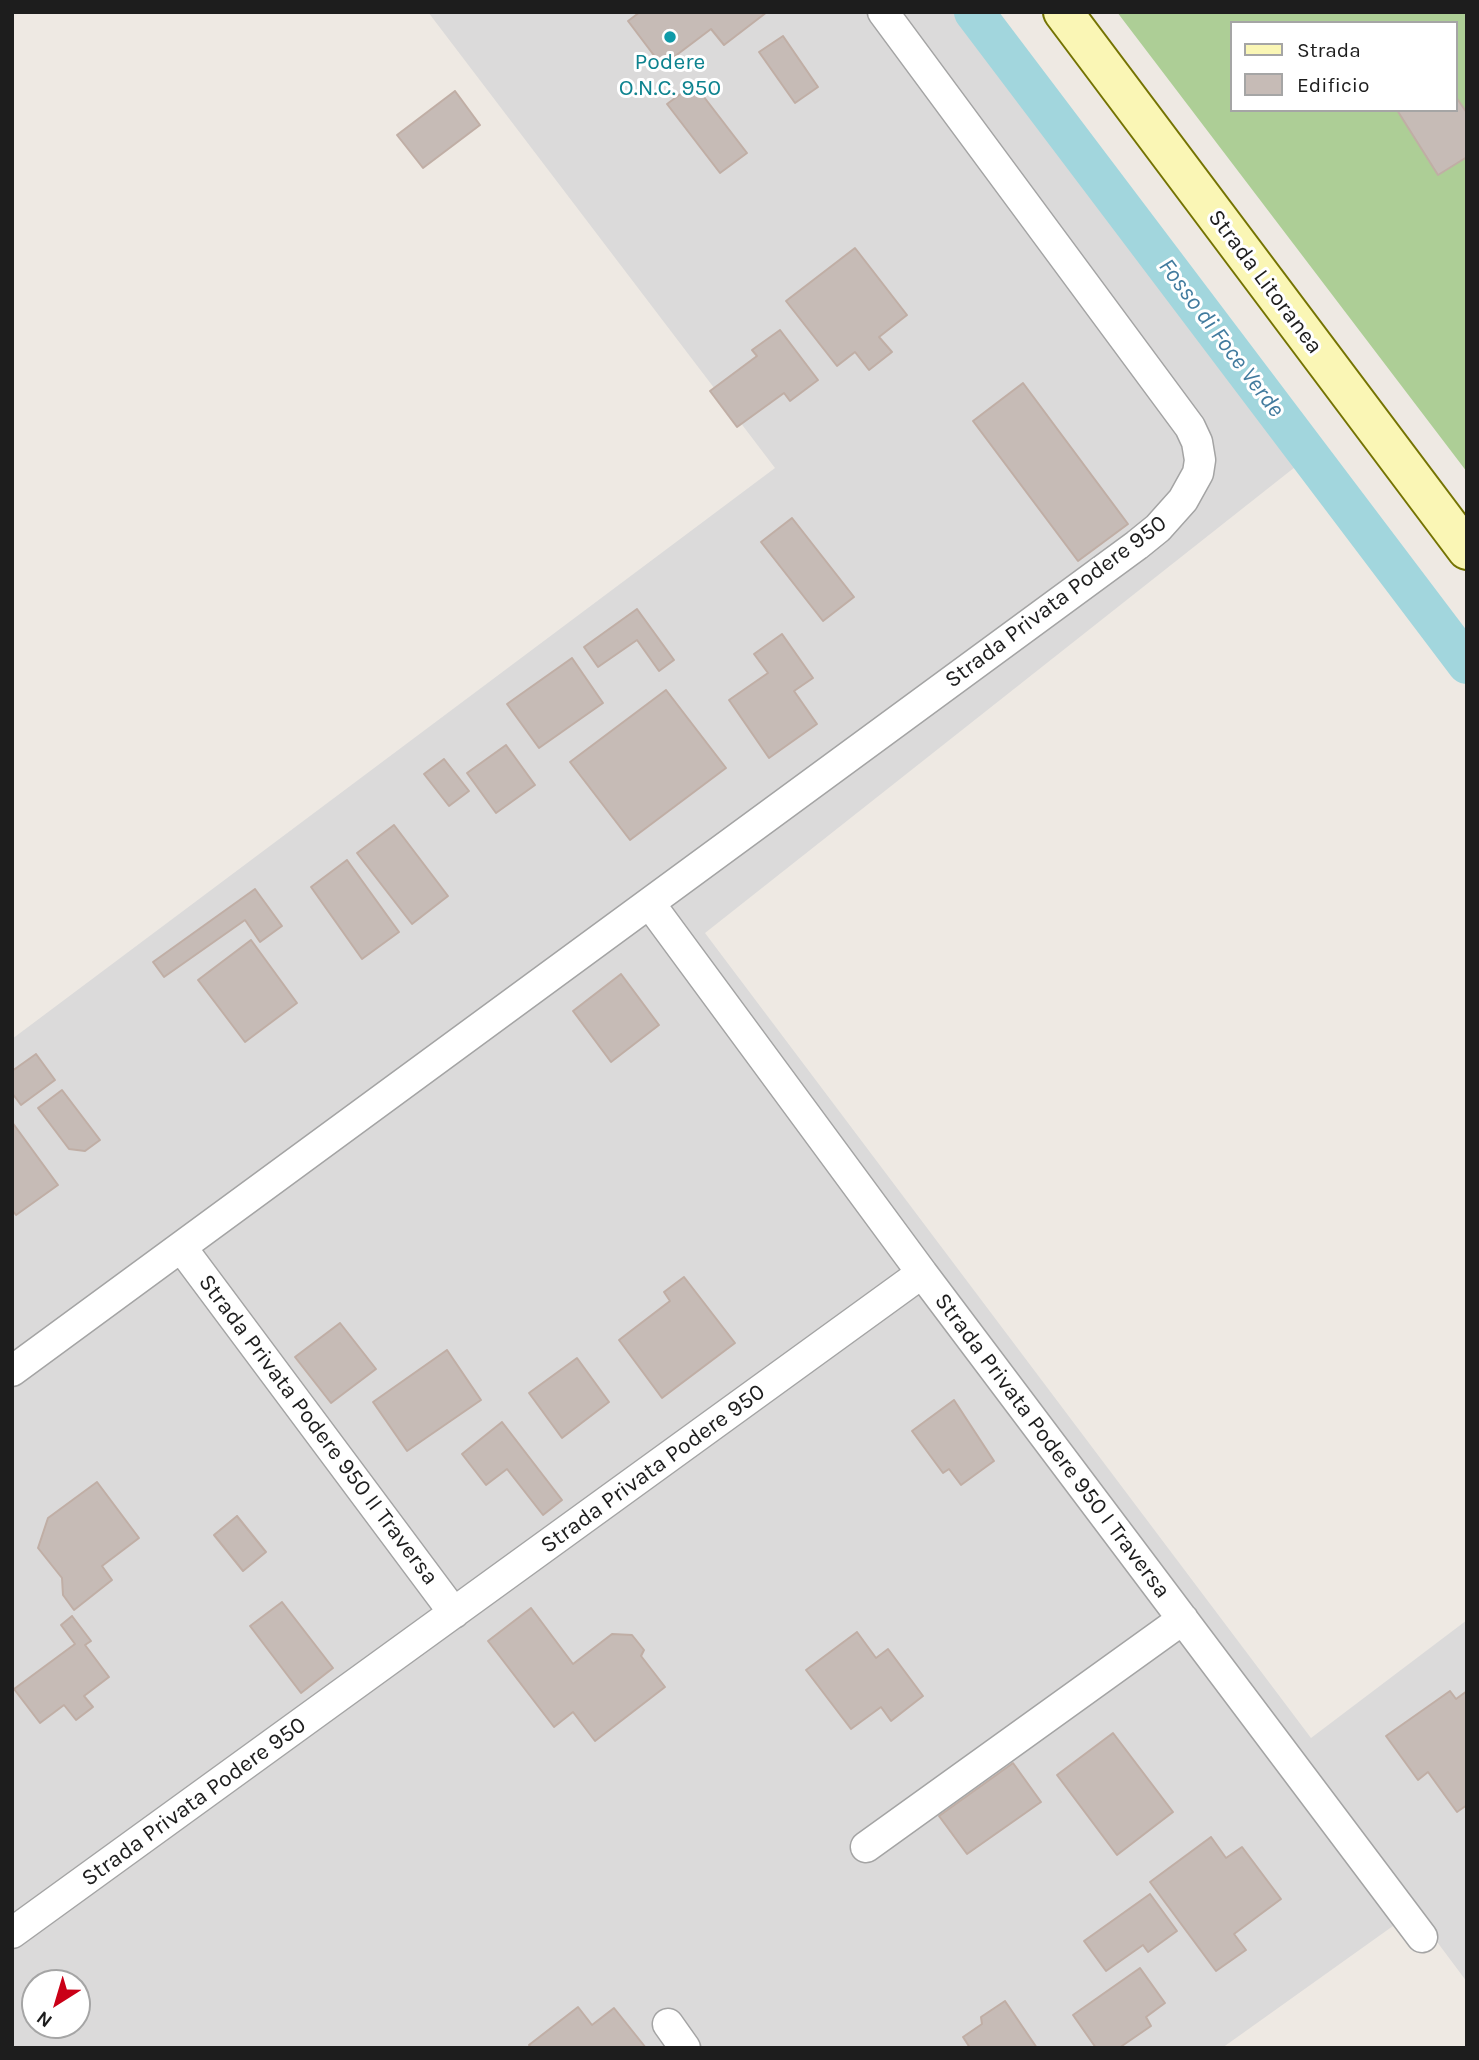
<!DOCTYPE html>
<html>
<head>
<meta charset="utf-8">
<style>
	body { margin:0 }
	#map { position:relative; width:1479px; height:2060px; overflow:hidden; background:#eee9e3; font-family:Karla,sans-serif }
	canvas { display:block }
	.frame { position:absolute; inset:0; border:14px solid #1d1d1d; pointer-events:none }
	.legend { position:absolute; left:1230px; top:21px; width:228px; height:91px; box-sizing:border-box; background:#fff; border:2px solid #a5a5a5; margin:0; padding:9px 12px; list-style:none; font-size:21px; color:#1d1d1d }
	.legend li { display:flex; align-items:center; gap:14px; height:35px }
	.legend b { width:35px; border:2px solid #a5a5a5 }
	.north { position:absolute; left:21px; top:1969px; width:70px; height:70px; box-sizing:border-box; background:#fff; border:2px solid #a5a5a5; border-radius:50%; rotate:217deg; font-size:19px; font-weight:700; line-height:28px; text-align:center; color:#1d1d1d }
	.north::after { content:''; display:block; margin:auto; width:24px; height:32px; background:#ca0017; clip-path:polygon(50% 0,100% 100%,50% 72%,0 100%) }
</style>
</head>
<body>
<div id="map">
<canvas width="1479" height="2060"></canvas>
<div class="frame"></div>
<ul class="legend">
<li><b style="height:9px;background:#faf6b5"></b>Strada</li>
<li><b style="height:19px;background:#c6bbb6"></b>Edificio</li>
</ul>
<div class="north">N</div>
</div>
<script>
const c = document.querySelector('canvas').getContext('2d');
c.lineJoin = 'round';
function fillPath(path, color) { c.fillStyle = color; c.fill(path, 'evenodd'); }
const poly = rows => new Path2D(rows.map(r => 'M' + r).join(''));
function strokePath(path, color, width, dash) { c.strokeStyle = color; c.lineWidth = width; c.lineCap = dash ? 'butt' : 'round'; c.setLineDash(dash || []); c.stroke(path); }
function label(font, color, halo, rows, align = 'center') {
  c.font = font + ' Karla,sans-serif'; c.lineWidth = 6; c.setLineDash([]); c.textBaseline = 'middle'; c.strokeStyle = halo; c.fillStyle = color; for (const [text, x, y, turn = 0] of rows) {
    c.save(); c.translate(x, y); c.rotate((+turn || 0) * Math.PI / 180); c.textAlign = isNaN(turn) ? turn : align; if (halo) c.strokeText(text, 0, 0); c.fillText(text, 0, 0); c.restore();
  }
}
const residential = poly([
	[428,12,974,12,1309,456,705,933,1311,1738,1467,1620,1467,1982,1414,1911,1222,2048,12,2048,12,1039,775,468],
	[35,1983,77,1983,77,2025,35,2025]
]);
const forest = poly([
	[1117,12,1467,12,1467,472],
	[1232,23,1456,23,1456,110,1232,110]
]);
const canal = poly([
	[974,12,1467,664]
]);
const building = poly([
	[640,12,767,12,724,45,711,29,662,66,628,21,640,12],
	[783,36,818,87,795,103,759,52,783,36],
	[694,84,747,153,720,173,667,104,694,84],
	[455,91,480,125,423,168,397,135,455,91],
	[1456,97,1467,113,1467,157,1438,175,1397,110,1456,110,1456,97],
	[855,248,907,315,879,337,892,352,869,370,855,352,837,366,786,301,855,248],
	[780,330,818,380,790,401,784,393,737,427,710,391,757,356,752,350,780,330],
	[1023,383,1128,524,1078,561,973,421,1023,383],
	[792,518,854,597,823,621,761,542,792,518],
	[637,609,674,660,659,671,637,640,598,667,584,647,637,609],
	[782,634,813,678,794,691,817,724,769,758,729,700,768,673,754,654,782,634],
	[572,658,603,703,539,748,507,704,572,658],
	[666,690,726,768,630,840,570,762,666,690],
	[506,745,535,785,496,813,467,773,506,745],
	[444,759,469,791,449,806,424,774,444,759],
	[394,825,448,896,412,924,357,853,394,825],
	[347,860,399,932,362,959,311,887,347,860],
	[255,889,282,926,260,942,245,920,164,977,153,962,255,889],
	[251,940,297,1003,245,1042,198,980,251,940],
	[621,974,659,1025,611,1062,573,1011,621,974],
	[36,1054,55,1080,21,1105,12,1093,12,1071,36,1054],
	[62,1090,100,1140,85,1151,69,1149,38,1108,62,1090],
	[12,1122,58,1185,16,1215,12,1210,12,1122],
	[684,1277,735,1343,662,1398,619,1340,670,1301,664,1292,684,1277],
	[340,1323,376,1369,331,1403,295,1357,340,1323],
	[447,1350,481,1400,407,1451,373,1402,447,1350],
	[577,1358,609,1402,562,1438,529,1393,577,1358],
	[954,1400,994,1461,961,1485,949,1469,943,1473,912,1431,954,1400],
	[502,1422,562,1500,543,1515,507,1469,486,1485,462,1454,502,1422],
	[97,1482,139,1538,102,1566,112,1580,74,1610,63,1595,62,1578,38,1548,48,1518,97,1482],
	[237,1516,266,1552,243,1571,214,1535,237,1516],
	[282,1602,333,1668,301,1693,250,1626,282,1602],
	[531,1608,573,1664,612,1634,632,1635,644,1650,641,1656,665,1687,595,1741,573,1712,554,1727,488,1641,531,1608],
	[72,1616,91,1641,85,1645,109,1677,84,1696,93,1707,76,1720,64,1705,40,1723,14,1689,75,1644,61,1625,72,1616],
	[857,1632,876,1658,888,1649,923,1696,891,1721,881,1707,851,1729,806,1670,857,1632],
	[1450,1691,1456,1699,1467,1691,1467,1805,1457,1812,1428,1772,1418,1780,1386,1736,1450,1691],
	[1113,1733,1173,1812,1117,1855,1057,1775,1113,1733],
	[1013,1763,1041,1802,967,1854,939,1816,1013,1763],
	[1211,1837,1226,1858,1242,1847,1281,1899,1234,1934,1246,1950,1216,1971,1150,1882,1211,1837],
	[1150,1894,1177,1931,1148,1952,1143,1945,1106,1971,1084,1941,1150,1894],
	[1140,1968,1165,2003,1146,2017,1151,2026,1119,2048,1096,2048,1073,2015,1140,1968],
	[1005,2001,1037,2048,970,2048,963,2037,982,2024,981,2017,1005,2001],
	[578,2007,592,2025,614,2008,646,2048,531,2048,529,2045,578,2007]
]);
const minor = poly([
	[181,1247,454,1613],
	[922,1273,1422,1937],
	[12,1371,1137,545,1158,528,1183,500,1198,473,1200,460,1197,442,1190,427,883,12],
	[866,1847,1183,1619],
	[12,1933,922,1273,650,904],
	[668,2024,685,2048]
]);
const secondary = poly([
	[1063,12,1467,550]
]);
const markers = [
	[670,37,7,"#0f9aa8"]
];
const cultureNames = [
	["Podere",670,62],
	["O.N.C. 950",670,88]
];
const streetNames = [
	["Strada Litoranea",1265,282,53],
	["Strada Privata Podere 950",1056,602,-37],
	["Strada Privata Podere 950 II Traversa",318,1430,53],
	["Strada Privata Podere 950 I Traversa",1052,1446,53],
	["Strada Privata Podere 950",653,1469,-36],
	["Strada Privata Podere 950",194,1802,-36]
];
const waterNames = [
	["Fosso di Foce Verde",1221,338,53]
];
fillPath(residential, '#dbdada');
fillPath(forest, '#adce96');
strokePath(canal, '#a2d6dd', 40);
fillPath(building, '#c6bbb6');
strokePath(building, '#c0aea5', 2);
strokePath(minor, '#a4a4a4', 33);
strokePath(secondary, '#757403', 42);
strokePath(minor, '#fff', 30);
strokePath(secondary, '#faf6b5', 38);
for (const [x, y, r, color] of markers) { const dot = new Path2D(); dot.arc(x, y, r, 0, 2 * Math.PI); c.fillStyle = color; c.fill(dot); strokePath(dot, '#fff', 2.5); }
label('23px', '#0d838f', '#fff', cultureNames);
label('23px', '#1d1d1d', '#fff', streetNames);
label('italic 24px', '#427b9e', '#fff', waterNames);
</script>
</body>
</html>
